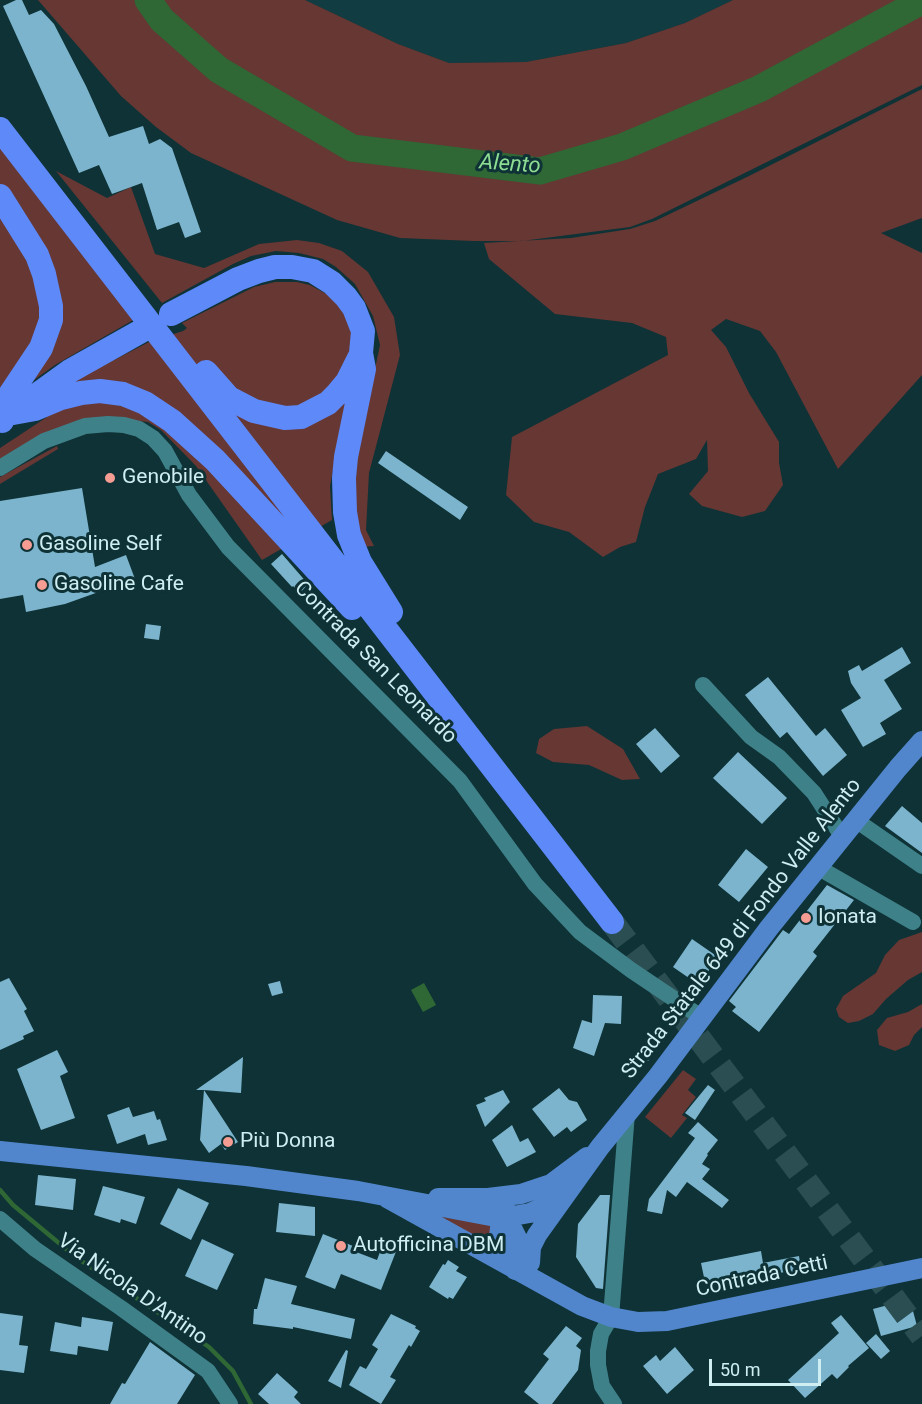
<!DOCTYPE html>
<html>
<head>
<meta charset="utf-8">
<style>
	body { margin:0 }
	#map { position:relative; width:922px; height:1404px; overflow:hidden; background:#0e3236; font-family:Roboto,sans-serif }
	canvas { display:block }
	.scale { position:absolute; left:709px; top:1359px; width:112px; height:27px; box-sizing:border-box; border:3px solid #ceeef2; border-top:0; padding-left:8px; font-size:18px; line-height:21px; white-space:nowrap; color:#ceeef2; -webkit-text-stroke:4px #0e3236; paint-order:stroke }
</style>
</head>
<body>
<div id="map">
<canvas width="922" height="1404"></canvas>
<div class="scale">50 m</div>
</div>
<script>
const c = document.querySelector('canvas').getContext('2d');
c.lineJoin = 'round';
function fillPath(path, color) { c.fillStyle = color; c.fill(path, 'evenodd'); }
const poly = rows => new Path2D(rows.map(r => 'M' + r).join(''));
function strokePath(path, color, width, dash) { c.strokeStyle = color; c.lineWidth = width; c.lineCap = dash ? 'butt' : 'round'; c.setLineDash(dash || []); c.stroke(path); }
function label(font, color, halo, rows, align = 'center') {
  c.font = font + ' Roboto,sans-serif'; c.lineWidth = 6; c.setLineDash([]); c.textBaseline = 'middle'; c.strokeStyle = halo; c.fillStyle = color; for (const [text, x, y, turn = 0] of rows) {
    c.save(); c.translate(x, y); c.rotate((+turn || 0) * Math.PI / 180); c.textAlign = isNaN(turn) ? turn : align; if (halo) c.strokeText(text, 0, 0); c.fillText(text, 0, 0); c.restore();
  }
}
const built = poly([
	[305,0,733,0,685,23,626,43,526,62,449,63,398,44]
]);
const green = poly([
	[38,0,147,0,161,21,219,70,351,149,540,171,622,148,759,90,922,2,922,85,652,219,630,227,522,241,474,241,400,238,337,220,191,153,156,127,121,96],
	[148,0,305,0,398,44,449,63,526,62,626,43,685,23,733,0,922,0,759,88,622,147,540,170,352,148,219,70,162,20],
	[922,89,922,218,881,233,922,253,922,375,838,469,776,352,760,331,726,319,711,330,726,347,749,393,779,442,779,463,783,485,765,511,742,517,702,506,689,494,708,471,707,440,696,459,658,474,645,507,636,542,620,547,603,557,569,532,534,522,506,495,512,437,668,355,666,337,632,323,555,314,489,259,484,243,571,238,630,229,655,221,749,176],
	[0,146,135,319,55,365,34,380,41,331,0,394],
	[56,171,107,198,131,187,155,254,204,268,259,244,297,240,319,243,342,251,368,272,394,317,400,355,369,473,366,530,374,546,361,547,352,478,380,345,373,316,355,284,336,267,323,259,299,253,276,251,251,256,233,264,162,303],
	[275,282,297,282,310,285,332,297,352,325,346,399,330,486,332,520,262,560,196,466,161,430,148,422,110,418,0,460,0,448,47,417,73,381,151,341,183,331,187,328,182,323,254,287],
	[57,446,58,449,48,455,0,484,0,477],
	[587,726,623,749,640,779,622,780,589,765,553,762,536,753,539,739,554,729],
	[922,932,922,972,908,980,886,999,873,1014,859,1021,848,1023,839,1017,836,1009,843,996,876,973,885,955,899,940],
	[922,1004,922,1027,914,1035,909,1045,895,1051,879,1045,877,1030,887,1018,908,1012],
	[683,1070,696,1079,688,1090,696,1097,682,1115,687,1118,671,1138,645,1117],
	[443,1217,494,1225,500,1258,441,1218]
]);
const water = poly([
	[424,983,436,1005,423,1012,411,990]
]);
const stream = poly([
	[0,1190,13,1205,77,1258,209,1347,233,1371,251,1404]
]);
const river = poly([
	[148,0,162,20,219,70,352,148,540,171,622,147,759,89,922,1]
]);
const building = poly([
	[16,0,22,0,29,15,41,10,54,24,86,86,109,137,143,126,149,144,160,139,172,148,201,232,185,238,179,222,157,230,142,183,112,194,99,165,79,173,3,6],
	[386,451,468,507,460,520,378,463],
	[82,488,95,567,126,555,135,579,65,604,26,612,23,595,0,599,0,501],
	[282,554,308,584,300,593,293,586,292,587,271,564],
	[146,624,161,626,159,640,144,638],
	[902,647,911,663,884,680,902,709,880,723,886,734,863,747,841,710,861,698,851,683,848,671,859,665,862,671],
	[768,677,816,736,825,728,847,755,823,776,787,732,780,738,745,695],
	[655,728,680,756,661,773,636,744],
	[738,752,787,798,762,824,713,778],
	[902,806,922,823,922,853,885,826],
	[746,849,768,867,739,902,718,885],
	[827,885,854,900,813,952,817,956,759,1032,732,1011,736,1007,729,1001,783,930,789,934],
	[692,939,718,957,699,985,673,967],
	[9,978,27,1009,24,1011,34,1031,23,1036,24,1039,0,1050,0,982],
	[280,981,283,993,272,996,268,984],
	[593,995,622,996,621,1024,605,1023,594,1056,573,1048,582,1020,592,1023],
	[655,1031,665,1039,648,1061,638,1053],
	[57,1050,68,1072,60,1076,75,1118,41,1130,17,1069],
	[243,1057,241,1093,204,1090,238,1142,225,1150,221,1144,209,1153,200,1140,204,1090,196,1090],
	[708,1085,715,1090,695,1120,685,1113],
	[559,1088,569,1100,577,1102,587,1120,571,1132,567,1127,554,1137,532,1109],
	[503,1090,510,1102,485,1127,476,1105,486,1101,484,1098],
	[129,1107,133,1117,154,1111,157,1120,160,1119,167,1140,148,1145,145,1134,117,1144,107,1115],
	[698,1122,718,1140,707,1154,708,1155,702,1164,710,1169,702,1179,729,1200,722,1208,687,1182,676,1197,667,1190,662,1214,647,1211,649,1199,695,1138,688,1133],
	[512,1125,520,1142,528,1138,536,1152,507,1167,492,1140],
	[38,1175,76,1179,73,1210,35,1205],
	[103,1186,145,1197,136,1224,121,1219,120,1223,94,1215],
	[178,1188,209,1203,191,1240,160,1224],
	[600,1195,610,1195,603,1289,596,1288,576,1257,578,1224],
	[279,1203,315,1207,315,1236,276,1232],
	[323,1234,353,1246,351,1250,377,1260,383,1244,397,1249,381,1290,341,1274,335,1289,305,1277],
	[202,1239,234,1254,217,1290,185,1276],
	[761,1251,763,1263,799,1256,800,1263,805,1262,807,1273,786,1277,785,1272,706,1287,701,1263],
	[448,1260,459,1267,456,1271,467,1277,453,1299,449,1297,448,1299,429,1287,443,1264,445,1265],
	[265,1278,297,1286,291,1304,355,1319,351,1339,293,1327,293,1329,253,1324,254,1309,257,1309],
	[903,1301,907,1313,913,1311,917,1326,881,1336,873,1309],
	[0,1313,23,1316,19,1345,28,1346,24,1373,0,1370],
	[391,1314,416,1326,415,1328,420,1331,411,1347,409,1345,390,1377,396,1380,381,1404,349,1385,360,1366,366,1369,378,1349,372,1345],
	[841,1315,869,1348,848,1366,849,1367,837,1379,832,1374,805,1398,788,1380,839,1333,831,1323],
	[82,1317,113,1322,108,1351,78,1346,77,1355,50,1351,55,1322,81,1327],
	[566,1326,582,1338,576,1346,581,1350,578,1370,552,1404,539,1404,524,1392,549,1359,543,1354],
	[876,1334,890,1351,881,1359,866,1343],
	[150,1342,195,1375,177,1404,110,1404,122,1383,125,1384],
	[675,1347,694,1370,667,1394,643,1366,656,1355,660,1361],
	[346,1350,348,1351,341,1388,328,1381],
	[277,1373,298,1392,294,1397,301,1404,269,1404,258,1394]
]);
const highwayTunnel = poly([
	[612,922,922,1336]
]);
const minor = poly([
	[0,468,44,441,85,426,108,424,124,425,139,429,153,438,165,451,189,495,228,547,460,781,535,884,580,932,631,970,701,1017],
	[703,685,751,737,779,757,814,793,843,838],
	[857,821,922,866],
	[819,868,913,922],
	[0,1219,35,1249,121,1308,208,1371,230,1404],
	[614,1404,602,1386,598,1365,598,1351,601,1334,611,1317,627,1113]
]);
const major = poly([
	[0,1151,246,1176,358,1191,501,1218,530,1213,560,1200],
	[387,1198,582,1306,611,1317,638,1322,667,1321,922,1268],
	[438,1198,488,1198,521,1194,551,1184,587,1157],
	[505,1208,501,1218,499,1237,505,1255,515,1270],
	[496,1213,511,1226,529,1262],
	[530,1263,531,1247,537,1235,600,1147,658,1076,769,928,898,768,922,741]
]);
const highway = poly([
	[0,129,612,922],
	[0,196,37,255,44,274,51,306,51,320,41,348,5,402,2,421],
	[171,314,238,279,259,271,275,267,292,267,313,271,332,283,346,297,354,308,363,331,361,353,364,369,346,457,344,478,345,512,349,535,360,562,391,612],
	[206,372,229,398,254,411,285,418,301,417,328,403,337,394,347,382,359,358],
	[23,405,70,371,143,330],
	[13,413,35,409,61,398,81,393,100,391,123,394,145,403,172,421,215,460,352,608]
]);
const markers = [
	[110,478,6,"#f59c93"],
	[27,545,6,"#f59c93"],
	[42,585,6,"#f59c93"],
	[806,918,6,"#f59c93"],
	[228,1142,6,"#f59c93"],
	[341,1246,6,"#f59c93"]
];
const poiNames = [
	["Genobile",122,478],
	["Gasoline Self",39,545],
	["Gasoline Cafe",54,585],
	["Ionata",818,918],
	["Più Donna",240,1142],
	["Autofficina DBM",353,1246]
];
const streetNames = [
	["Contrada San Leonardo",375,663,45],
	["Strada Statale 649 di Fondo Valle Alento",742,929,-52],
	["Contrada Cetti",762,1277,-12],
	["Via Nicola D'Antino",132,1290,35]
];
const waterNames = [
	["Alento",510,165,4]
];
fillPath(built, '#113d42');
fillPath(green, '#663733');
fillPath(water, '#2f6735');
strokePath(stream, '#2f6735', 4.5);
strokePath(river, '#2f6735', 27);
fillPath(building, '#7bb4cc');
strokePath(highwayTunnel, '#2b4e52', 24, [24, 12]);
strokePath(minor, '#3f8189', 16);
strokePath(major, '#5286cc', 20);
strokePath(highway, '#5e89f9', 24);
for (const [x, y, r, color] of markers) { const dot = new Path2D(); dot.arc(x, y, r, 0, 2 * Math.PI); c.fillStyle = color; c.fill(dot); strokePath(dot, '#0e3236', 2); }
label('21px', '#ceeef2', '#0e3236', poiNames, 'left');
label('21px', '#ceeef2', '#0e3236', streetNames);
label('italic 22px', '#8ddd93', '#0e3236', waterNames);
</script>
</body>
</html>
